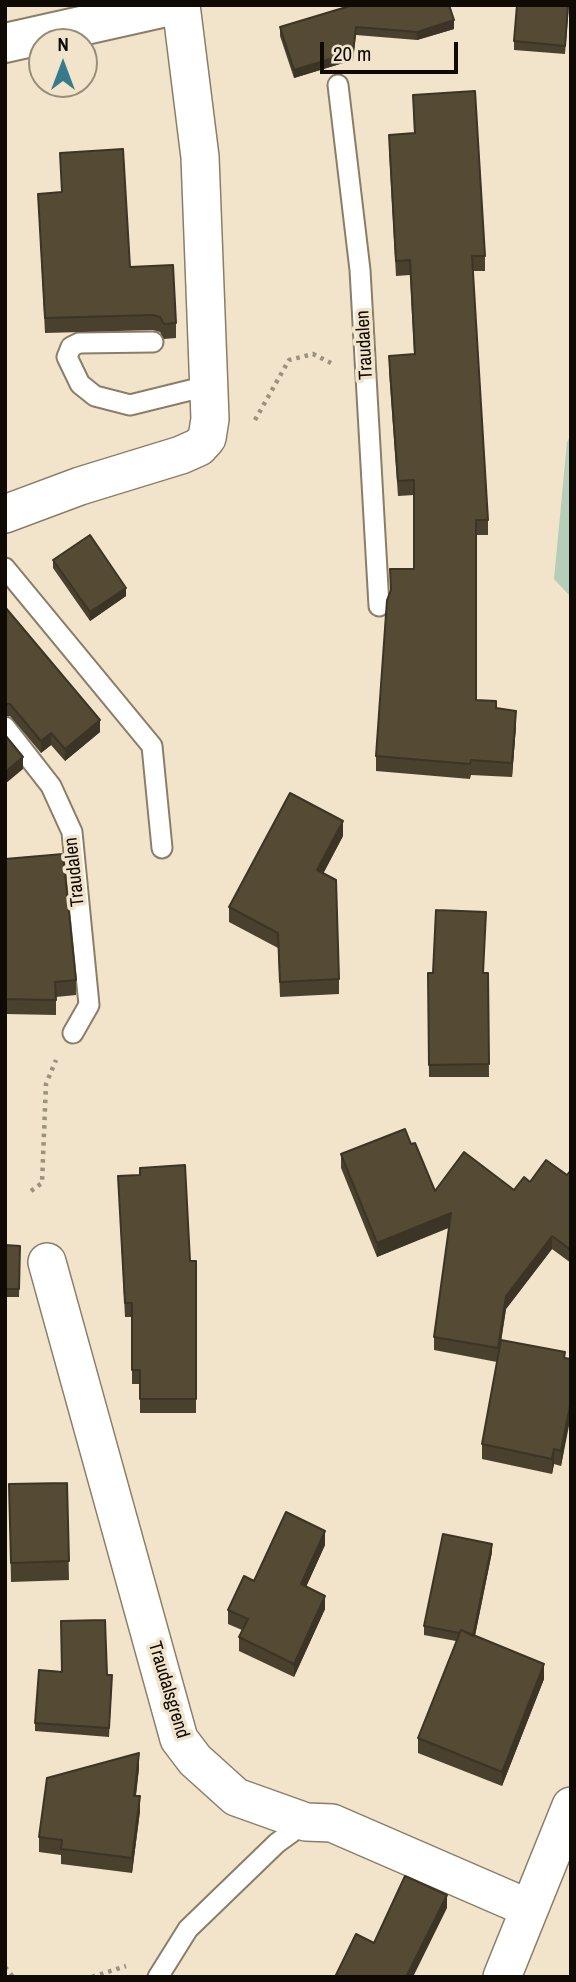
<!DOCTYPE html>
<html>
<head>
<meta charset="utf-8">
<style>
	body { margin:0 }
	#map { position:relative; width:576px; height:1982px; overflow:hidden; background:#f1e4cb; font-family:"Archivo Narrow",sans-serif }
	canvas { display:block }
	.frame { position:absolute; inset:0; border:7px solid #0f0b04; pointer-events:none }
	.north { position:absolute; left:28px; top:28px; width:70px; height:70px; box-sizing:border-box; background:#f1e4cb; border:2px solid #978d7b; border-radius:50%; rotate:0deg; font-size:19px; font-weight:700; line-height:28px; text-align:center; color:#0f0b04 }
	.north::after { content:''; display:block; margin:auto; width:24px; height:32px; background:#377a8b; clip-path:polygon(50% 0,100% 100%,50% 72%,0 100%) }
	.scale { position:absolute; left:320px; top:42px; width:138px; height:32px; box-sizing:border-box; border:4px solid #0f0b04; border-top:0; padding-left:9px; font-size:21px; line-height:24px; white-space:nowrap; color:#0f0b04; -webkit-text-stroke:5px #f1e4cb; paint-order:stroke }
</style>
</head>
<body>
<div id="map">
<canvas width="576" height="1982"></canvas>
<div class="frame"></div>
<div class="north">N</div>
<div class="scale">20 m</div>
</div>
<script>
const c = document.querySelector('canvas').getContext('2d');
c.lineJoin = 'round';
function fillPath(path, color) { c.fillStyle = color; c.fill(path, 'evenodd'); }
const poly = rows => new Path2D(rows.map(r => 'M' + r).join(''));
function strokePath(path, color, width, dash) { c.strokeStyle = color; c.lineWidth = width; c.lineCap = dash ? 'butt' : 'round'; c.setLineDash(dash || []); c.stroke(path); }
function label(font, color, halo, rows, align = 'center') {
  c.font = font + ' "Archivo Narrow",sans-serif'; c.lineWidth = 7; c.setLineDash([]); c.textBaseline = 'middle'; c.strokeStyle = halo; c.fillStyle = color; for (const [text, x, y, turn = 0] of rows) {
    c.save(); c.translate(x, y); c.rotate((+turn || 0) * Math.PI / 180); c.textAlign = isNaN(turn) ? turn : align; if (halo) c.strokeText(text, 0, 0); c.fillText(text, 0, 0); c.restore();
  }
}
const green = poly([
	[571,435,571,597,554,579,567,442]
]);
const path = poly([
	[255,420,289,360,313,354,331,363],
	[31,1191,42,1183,46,1084,56,1060],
	[5,1967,13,1977],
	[92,1977,126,1966]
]);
const lane = poly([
	[338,85,360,270,379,606],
	[153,342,79,343,71,347,67,357,80,384,95,396,130,405,207,386],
	[5,568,152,746,162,848],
	[5,727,51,786,72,832,89,1005,73,1033],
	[158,1977,188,1929,277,1843,306,1822]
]);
const street = poly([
	[5,514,80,486,181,455,199,447,207,438,210,419,200,157,181,5],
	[47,1262,179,1739,195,1760,236,1797,306,1822,332,1823,528,1908],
	[502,1977,571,1806]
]);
const secondary = poly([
	[5,43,175,5]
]);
const wall = poly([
	[353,5,454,29,417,40,356,35,353,60,294,78,280,36,280,27],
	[569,5,565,54,514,50,514,41],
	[413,95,485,256,485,271,473,271,488,520,488,535,476,535,476,700,496,708,516,726,512,777,471,775,470,779,376,771,376,756,390,592,390,569,414,569,414,495,398,496,389,371,389,356,414,354,410,275,396,276,389,150,389,135,414,133],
	[60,153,130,267,176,323,176,338,164,339,160,332,153,330,45,333,38,194,62,192],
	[53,560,126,596,90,621,53,568],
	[5,607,100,732,65,761,51,745,41,753,10,716,5,716],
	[343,836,323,874,339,979,339,994,280,997,278,948,229,922,229,907],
	[5,859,76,980,76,995,56,997,56,1015,5,1014],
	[428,973,488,973,489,1077,429,1077],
	[411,1144,435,1191,514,1190,530,1182,567,1175,571,1170,571,1263,552,1249,506,1309,501,1340,571,1359,571,1416,561,1466,554,1464,552,1474,482,1459,482,1444,497,1362,434,1350,434,1337,449,1227,377,1257,341,1168,341,1154],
	[118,1176,190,1261,196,1261,196,1413,140,1413,140,1384,132,1384,132,1317,125,1317],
	[5,1245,20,1246,19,1297,5,1297],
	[67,1483,69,1580,11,1582,9,1484],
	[325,1545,306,1587,325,1609,294,1677,239,1651,239,1637,242,1630,228,1624,228,1610,254,1581],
	[492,1552,475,1636,544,1679,502,1786,418,1753,418,1738,456,1641,424,1635,424,1626],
	[107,1675,112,1683,109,1737,35,1731,35,1723],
	[139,1768,136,1796,140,1811,132,1873,61,1864,61,1855,39,1852,39,1837]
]);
const shadedWall = poly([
	[454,20,454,29,417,40,417,32],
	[356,27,353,60,294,78,294,70],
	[126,588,126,596,90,621,90,612],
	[516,711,516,726,512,777,512,763],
	[100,720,100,732,65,761,65,749],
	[51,733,51,745,41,753,41,741],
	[23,757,23,769,5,784,5,772],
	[343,821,343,836,317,885,317,870],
	[451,1213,451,1227,377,1257,377,1243],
	[552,1236,552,1249,506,1309,498,1362,498,1348,506,1296],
	[570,1401,570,1416,561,1466,561,1451],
	[554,1449,554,1464,552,1474,552,1459],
	[325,1531,325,1545,301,1598,301,1584],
	[492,1544,492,1552,473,1645,473,1636],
	[325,1596,325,1609,294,1677,294,1664],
	[544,1664,544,1679,502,1786,502,1772],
	[139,1753,139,1768,134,1810,134,1796],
	[140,1796,140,1811,132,1873,132,1858],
	[447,1895,447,1908,413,1977,406,1977]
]);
const building = poly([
	[353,5,449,5,454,20,417,32,356,27,353,52,294,70,280,27,353,5],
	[517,5,568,5,565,46,514,41,517,5],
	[475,91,485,256,472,256,488,520,476,520,476,700,496,701,496,708,516,711,512,763,471,760,470,764,376,756,387,600,391,590,390,569,414,569,414,480,398,481,389,356,415,354,410,260,396,261,389,135,415,133,413,95,475,91],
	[123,149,130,267,173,265,176,323,164,324,160,317,153,315,45,318,38,194,62,192,60,153,123,149],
	[90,535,126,588,90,612,53,560,90,535],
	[5,607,100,720,65,749,51,733,41,741,10,704,5,704,5,607],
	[5,735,23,757,5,772,5,735],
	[290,793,343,821,317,870,336,880,339,979,280,982,278,933,229,907,290,793],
	[63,854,76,980,55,982,56,1000,5,999,5,859,63,854],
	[436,910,486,912,483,973,488,973,489,1064,429,1065,428,973,433,973,436,910],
	[405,1129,411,1144,415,1143,435,1191,464,1152,514,1190,524,1177,530,1182,546,1160,567,1175,571,1170,571,1250,552,1236,506,1296,498,1348,434,1337,451,1213,377,1243,341,1154,405,1129],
	[185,1165,190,1261,196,1261,196,1399,140,1399,140,1370,132,1370,132,1303,125,1303,118,1176,140,1175,140,1168,185,1165],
	[5,1245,20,1246,19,1289,5,1289,5,1245],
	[501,1340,565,1352,564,1358,571,1359,571,1401,561,1451,554,1449,552,1459,482,1444,501,1340],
	[67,1483,69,1561,11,1563,9,1484,67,1483],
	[286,1512,325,1531,301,1584,325,1596,294,1664,239,1637,248,1619,228,1610,244,1576,254,1581,286,1512],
	[443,1534,492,1544,473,1636,461,1630,459,1633,424,1626,443,1534],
	[105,1620,107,1675,112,1675,109,1728,35,1723,39,1670,62,1672,61,1621,105,1620],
	[461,1630,544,1664,502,1772,418,1738,461,1630],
	[139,1753,134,1796,140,1796,132,1858,61,1849,62,1840,39,1837,47,1778,139,1753],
	[405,1876,447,1895,406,1977,335,1977,356,1934,374,1943,405,1876]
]);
const streetNames = [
	["Traudalen",365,345,-93],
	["Traudalen",75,872,-96],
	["Traudalsgrend",168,1690,73]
];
fillPath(green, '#b6cdba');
strokePath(lane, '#8a7e68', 23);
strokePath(street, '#8a7e68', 40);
strokePath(secondary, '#8a7e68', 42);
strokePath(path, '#9a917f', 4.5, [3.5, 5]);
strokePath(lane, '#fff', 19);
strokePath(street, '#fff', 37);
strokePath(secondary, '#fff', 38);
fillPath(wall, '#49402e');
fillPath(shadedWall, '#3c3425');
fillPath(building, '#554b35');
strokePath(building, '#3c3425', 2);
label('19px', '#0f0b04', '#f1e4cb', streetNames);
</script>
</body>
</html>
